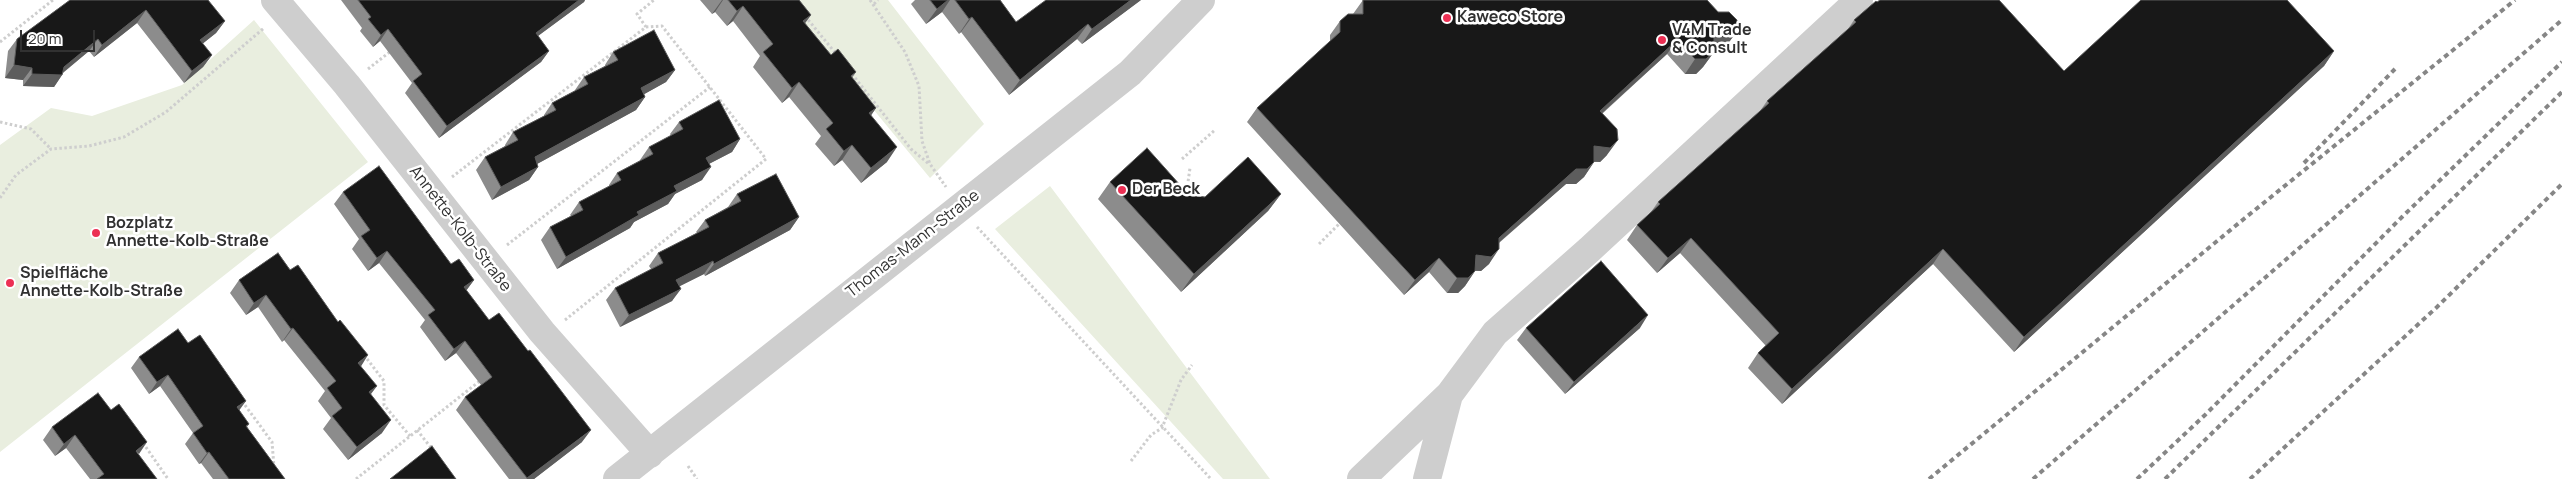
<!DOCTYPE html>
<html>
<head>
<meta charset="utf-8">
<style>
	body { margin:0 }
	#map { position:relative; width:2562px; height:479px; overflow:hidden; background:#fff; font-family:Manrope,sans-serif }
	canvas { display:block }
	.scale { position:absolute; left:20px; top:30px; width:75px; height:22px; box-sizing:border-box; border:2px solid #313131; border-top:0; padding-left:6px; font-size:15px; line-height:18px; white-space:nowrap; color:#313131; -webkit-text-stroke:4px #fff; paint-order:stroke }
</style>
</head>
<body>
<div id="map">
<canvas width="2562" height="479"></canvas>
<div class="scale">20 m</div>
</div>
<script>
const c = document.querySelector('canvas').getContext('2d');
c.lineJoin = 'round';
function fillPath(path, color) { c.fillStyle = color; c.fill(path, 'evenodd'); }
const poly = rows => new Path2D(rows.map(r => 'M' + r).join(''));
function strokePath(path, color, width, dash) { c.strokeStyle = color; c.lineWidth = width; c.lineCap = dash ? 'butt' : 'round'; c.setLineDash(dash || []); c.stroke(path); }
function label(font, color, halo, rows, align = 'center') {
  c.font = font + ' Manrope,sans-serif'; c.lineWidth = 5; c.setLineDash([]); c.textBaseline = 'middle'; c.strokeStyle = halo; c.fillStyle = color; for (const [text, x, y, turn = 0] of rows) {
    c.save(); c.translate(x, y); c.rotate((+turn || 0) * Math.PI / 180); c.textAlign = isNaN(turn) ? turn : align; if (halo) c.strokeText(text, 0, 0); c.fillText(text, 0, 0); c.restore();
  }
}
const green = poly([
	[783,0,888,0,984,124,930,178],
	[254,20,368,162,0,452,0,145,51,108,92,116,182,85],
	[1050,186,1270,479,1223,479,995,229]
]);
const path = poly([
	[870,0,905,52,919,86,922,141,930,164,946,187],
	[874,4,878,0],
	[805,16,837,55],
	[0,42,53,0],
	[368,69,391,51],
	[852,74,911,149,929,164],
	[0,122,31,129,51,149],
	[1182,159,1215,130],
	[452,177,646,27,637,14,654,0],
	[1186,196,1190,168],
	[0,198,16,175,51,149,89,146,124,137,166,112,264,28],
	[977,227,1211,479],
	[1319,244,1339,224],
	[507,245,710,87],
	[565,320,766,159,662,26,646,27],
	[364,355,384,381,384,405,410,436],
	[242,401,272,442,274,467],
	[417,430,432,449],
	[143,443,168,479],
	[1131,461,1151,435,1162,428,1181,380,1192,365],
	[688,466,697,479],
	[356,479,481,380]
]);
const minor = poly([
	[275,0,347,85,542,332,650,454],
	[617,479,1130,73,1201,0],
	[1361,479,1449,395,1495,333,1589,250,1859,0],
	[1427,479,1449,395]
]);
const rail = poly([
	[2304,163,2395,69],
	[1929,479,2245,218,2515,0],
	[2033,479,2562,20],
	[2137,479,2205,415,2402,217,2562,62],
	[2165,479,2562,92],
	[2250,479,2437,307,2562,184]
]);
const wall = poly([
	[70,0,225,21,216,33,202,44,212,55,203,67,184,83,137,23,94,57,89,51,63,73,62,75,54,87,23,86,23,80,5,78,8,51,17,39],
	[341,0,585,0,584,2,538,36,549,51,541,62,439,138,405,93,412,83,380,41,373,47,360,31,362,28],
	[700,0,799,0,811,15,805,23,831,55,856,72,852,78,876,108,871,115,887,162,861,183,842,160,834,166,815,144,821,136,789,97,782,103,753,67,760,56,733,21,727,26,715,12,712,14],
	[915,0,1000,0,1016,22,1141,0,1082,44,1077,39,1009,95,961,32,959,34,942,12,926,24,911,4],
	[1363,0,1707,0,1737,31,1727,45,1719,53,1714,52,1703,67,1696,74,1685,74,1667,54,1602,114,1607,155,1600,162,1594,162,1584,177,1576,184,1566,184,1499,243,1489,264,1481,271,1475,271,1465,286,1458,293,1447,293,1429,272,1404,295,1247,122,1257,108,1330,41,1330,35,1340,21,1353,14],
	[1877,2,2064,71,2334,51,2324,66,2014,352,1933,264,1782,404,1748,368,1758,353,1766,346,1680,253,1657,273,1627,240,1637,225,1651,212,1658,202,1760,111,1767,101,1848,29,1854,20],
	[613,52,675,70,666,82,644,94,645,97,636,110,537,164,538,167,529,180,492,200,476,170,485,157,505,146,505,145,513,132,544,116,544,115,552,103,576,90,575,90,584,77,605,66,605,65],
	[679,122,740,139,732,152,709,164,702,180,675,194,668,204,634,222,630,228,557,269,541,240,550,227,571,216,570,215,579,202,609,186,609,185,617,173,641,160,640,160,649,147,671,136,670,134],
	[1110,182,1189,195,1205,197,1281,194,1268,211,1181,292,1098,199],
	[343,192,474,280,466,291,582,442,534,479,509,479,456,410,465,397,481,385,456,353,445,361,420,327,425,320,379,263,368,271,352,249,359,239,334,204],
	[737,194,799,217,790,230,705,276,704,274,680,286,672,301,620,327,606,300,615,288,651,269,649,266,658,253,697,233,696,232,705,220,728,207],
	[278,253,361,366,371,394,382,433,348,460,323,429,331,418,318,401,325,391,284,340,282,342,258,307,246,315,230,293,239,280],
	[1526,328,1640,328,1565,394,1517,340],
	[139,357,239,410,249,424,247,427,285,479,213,479,201,463,199,464,185,444,193,433,160,386,149,394,131,368],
	[52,427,138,455,157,479,90,479,66,448,55,456,43,440]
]);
const shadedWall = poly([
	[579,0,585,0,584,2,527,44,536,33],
	[722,0,723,0,715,12,712,14],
	[948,0,950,0,942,12,926,24,937,9],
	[1131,0,1141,0,1082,44,1092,29],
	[743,6,733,21,727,26,737,11],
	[146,10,137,23,94,57,102,45],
	[811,15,800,30,803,21],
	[972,17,961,32,959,34,969,19],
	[225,21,216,33,191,53,200,40],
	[1088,24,1077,39,1009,95,1020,80],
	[388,29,380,41,373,47,381,35],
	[1737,31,1727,45,1719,53,1703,51,1714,37],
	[98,39,89,51,60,75,62,75,54,87,23,86,32,74,64,67],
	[1677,40,1667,54,1589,125,1600,111],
	[549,51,541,62,439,138,447,126],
	[2334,51,2324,66,2014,352,2024,337],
	[1714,52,1703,67,1696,74,1685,74,1695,59],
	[212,55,203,67,184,83,192,71],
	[14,65,32,68,23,80,5,78],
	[675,70,666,82,632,101,641,88],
	[799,82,789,97,782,103,792,88],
	[645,97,636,110,526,170,535,157],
	[876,108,866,123,869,113],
	[740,139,732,152,697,170,706,158],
	[1618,140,1607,155,1600,162,1584,161,1594,146],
	[852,145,842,160,834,166,844,151],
	[897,147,887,162,861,183,871,168],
	[1594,162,1584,177,1576,184,1566,184,1488,252,1499,238,1576,169],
	[538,167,529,180,492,200,501,187],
	[711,167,702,180,675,194,668,204,634,222,630,228,557,269,566,257,637,212,674,186],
	[1281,194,1268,211,1181,292,1194,274],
	[799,217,790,230,705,276,714,264],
	[1691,238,1680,253,1657,273,1668,258],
	[1499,249,1489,264,1481,271,1466,270,1476,255],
	[1943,249,1933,264,1782,404,1792,389],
	[387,251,379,263,368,271,377,258],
	[1439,258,1429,272,1404,295,1415,280],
	[713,261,704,274,668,292,676,280],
	[1475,271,1465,286,1458,293,1447,293,1457,278],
	[474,280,465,292,464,287],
	[681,289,672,301,620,327,629,315],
	[266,295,258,307,246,315,254,303],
	[1648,315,1640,328,1565,394,1574,382],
	[293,328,284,340,282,342,291,329],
	[465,341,456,353,445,361,454,349],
	[368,355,360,368,358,363],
	[168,375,160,386,149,394,157,382],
	[377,386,368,398,369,392],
	[246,401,238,412,237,407],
	[391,420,382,433,348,460,357,447],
	[591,430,582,442,534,479,526,479],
	[75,435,66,448,55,456,64,444],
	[147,442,139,454,136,451],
	[209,452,201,463,199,464,207,453]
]);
const building = poly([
	[70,0,208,0,225,21,200,40,212,55,192,71,146,10,102,45,98,39,64,67,62,75,32,74,32,68,14,65,17,39,70,0],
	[358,0,579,0,536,33,549,51,447,126,413,81,422,74,388,29,381,35,368,19,371,17,358,0],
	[728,0,799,0,811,15,803,21,831,55,838,49,856,72,851,76,876,108,869,113,897,147,871,168,852,145,844,151,826,129,833,123,799,82,792,88,763,52,773,44,743,6,737,11,728,0],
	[930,0,948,0,937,9,930,0],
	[955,0,1000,0,1016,22,1046,0,1131,0,1092,29,1088,24,1020,80,972,17,969,19,955,0],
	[1363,0,1707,0,1718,12,1729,12,1737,20,1737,31,1729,38,1714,37,1714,52,1706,59,1695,59,1677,40,1600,111,1617,129,1618,140,1610,148,1594,146,1594,162,1587,169,1576,169,1499,238,1499,249,1491,257,1476,255,1475,271,1468,278,1457,278,1439,258,1415,280,1257,108,1340,32,1340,21,1348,14,1363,14,1363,0],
	[1880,0,1999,0,2064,71,2141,0,2287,0,2334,51,2024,337,1943,249,1792,389,1758,353,1779,333,1691,238,1668,258,1637,225,1660,204,1658,202,1769,103,1767,101,1856,22,1854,20,1876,1,1877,2,1880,0],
	[654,30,675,70,641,88,645,97,535,157,538,167,501,187,485,157,518,140,513,132,556,110,552,103,588,84,584,77,618,60,613,52,654,30],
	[719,100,740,139,706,158,711,167,674,186,677,191,637,212,639,215,566,257,550,227,583,210,579,202,621,180,617,173,653,154,649,147,683,129,679,122,719,100],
	[1147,148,1189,195,1205,197,1248,157,1281,194,1194,274,1110,182,1147,148],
	[379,166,451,264,459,259,474,280,464,287,489,320,499,313,528,351,530,350,591,430,527,478,465,397,492,377,465,341,454,349,428,315,435,310,387,251,377,258,361,236,370,230,343,192,379,166],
	[776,174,799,217,714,264,713,261,676,280,681,289,629,315,615,288,663,263,658,253,709,227,705,220,741,201,737,194,776,174],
	[278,253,290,270,298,265,338,322,340,320,368,355,358,363,377,386,369,392,391,420,357,447,332,416,342,408,327,388,336,381,293,328,291,329,266,295,254,303,239,280,278,253],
	[1601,261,1648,315,1574,382,1526,328,1601,261],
	[178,329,188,343,200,335,246,401,237,407,249,424,246,426,285,479,229,479,209,452,207,453,193,433,203,426,168,375,157,382,139,357,178,329],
	[98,393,111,410,119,404,147,442,136,451,157,479,97,479,104,474,75,435,64,444,52,427,98,393],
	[432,446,456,479,390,479,432,446]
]);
const markers = [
	[1447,18,5,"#ec3054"],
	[1662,40,5,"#ec3054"],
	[1122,190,5,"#ec3054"],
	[96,233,5,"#ec3054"],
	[10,283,5,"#ec3054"]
];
const poiNames = [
	["Kaweco Store",1457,18],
	["V4M Trade",1672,31],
	["& Consult",1672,49],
	["Der Beck",1132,190],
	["Bozplatz",106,224],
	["Annette-Kolb-Straße",106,242],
	["Spielfläche",20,274],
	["Annette-Kolb-Straße",20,292]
];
const streetNames = [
	["Annette-Kolb-Straße",460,229,52],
	["Thomas-Mann-Straße",913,244,-38]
];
fillPath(green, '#e9eedf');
strokePath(path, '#cecece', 3, [2.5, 2.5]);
strokePath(minor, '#cecece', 28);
strokePath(rail, '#868686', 4, [5, 4]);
fillPath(wall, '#8c8c8c');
fillPath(shadedWall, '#5d5d5d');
fillPath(building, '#181818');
strokePath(building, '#5d5d5d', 1);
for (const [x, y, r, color] of markers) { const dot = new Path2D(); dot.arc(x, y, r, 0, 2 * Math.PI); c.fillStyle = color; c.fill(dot); strokePath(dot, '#fff', 2); }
label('bold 16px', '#313131', '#fff', poiNames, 'left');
label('16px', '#313131', '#fff', streetNames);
</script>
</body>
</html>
